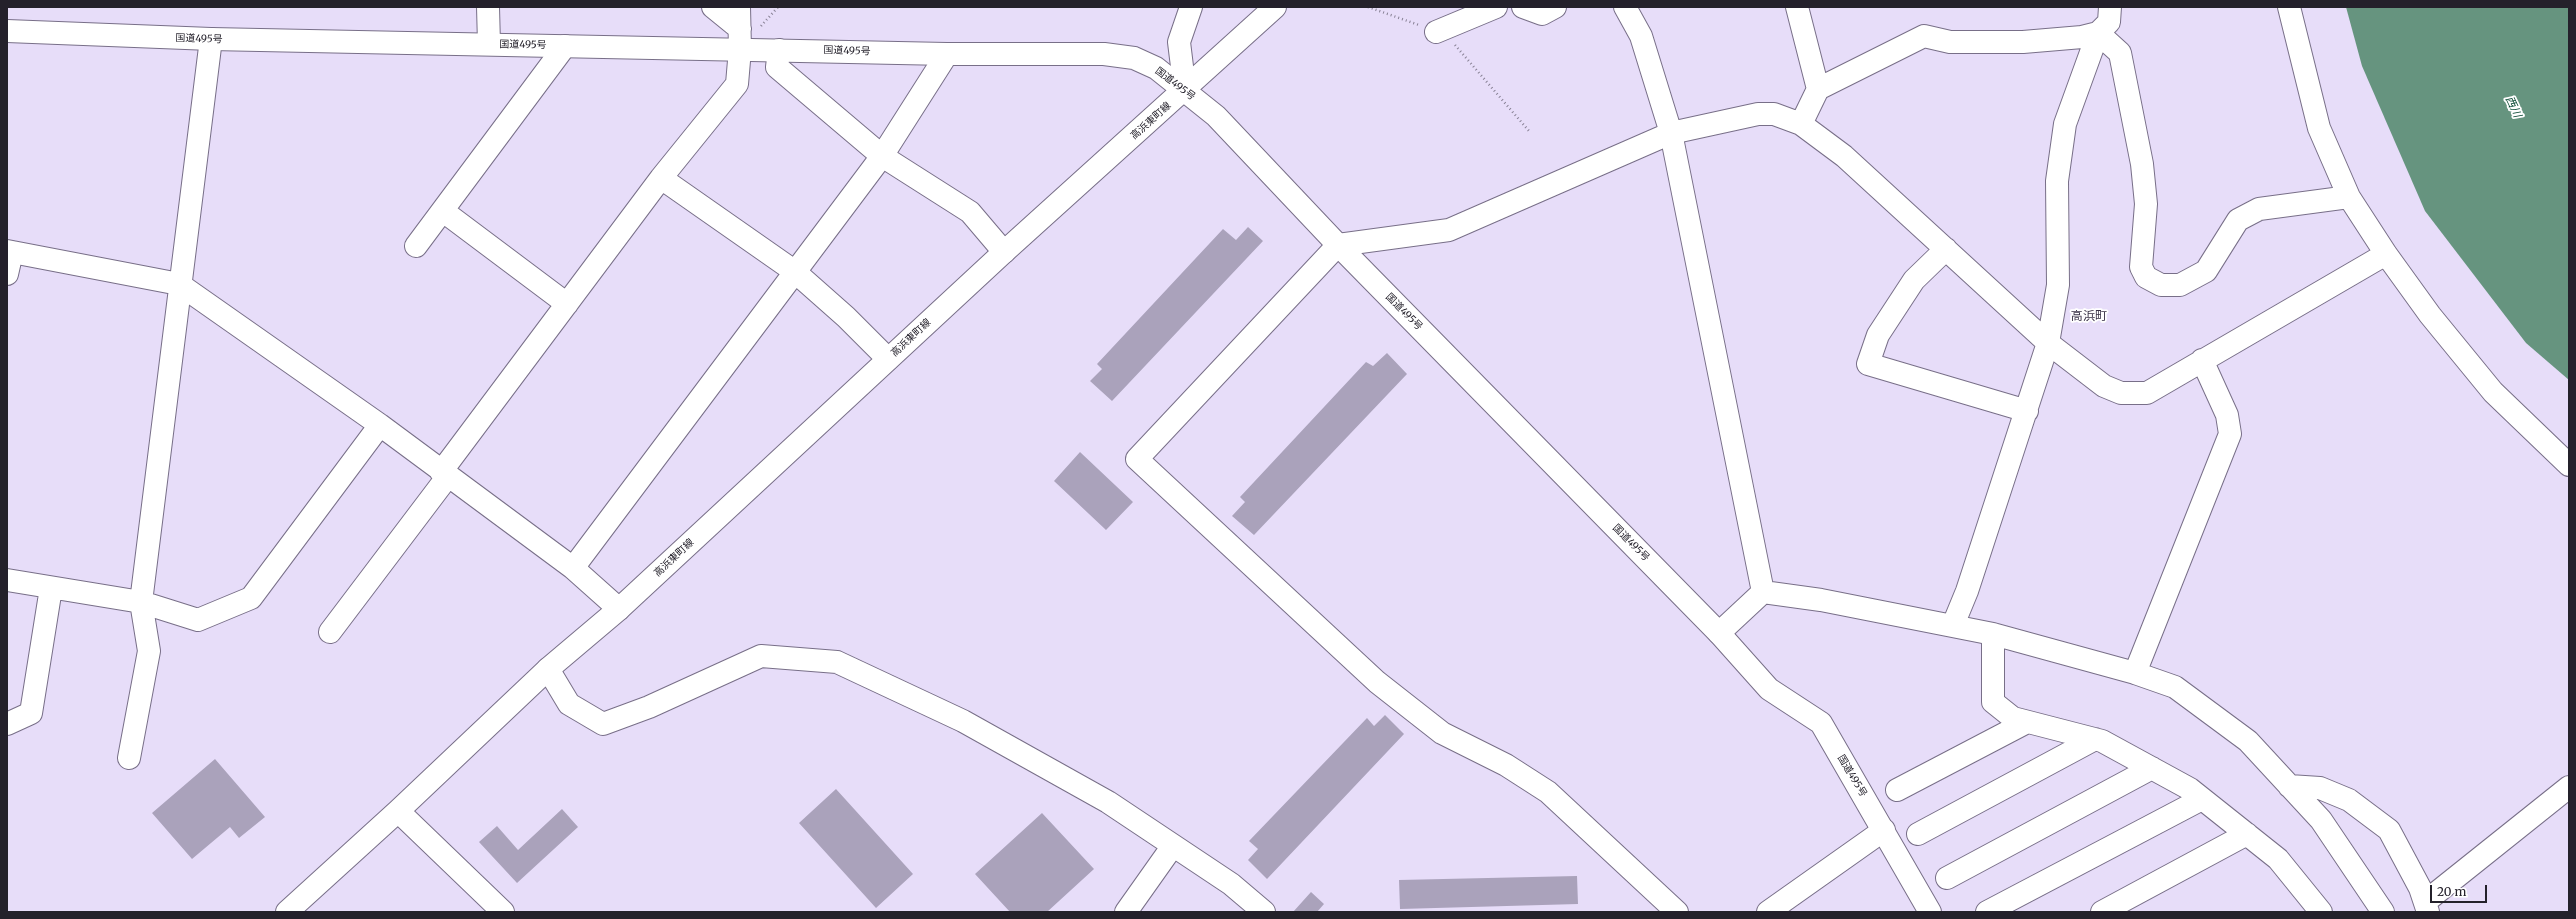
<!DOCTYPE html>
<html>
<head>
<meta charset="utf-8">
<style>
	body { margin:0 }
	#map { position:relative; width:2576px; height:919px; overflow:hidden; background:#e7ddf9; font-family:Merriweather,serif }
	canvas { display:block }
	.frame { position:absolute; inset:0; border:8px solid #24212b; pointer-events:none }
	.scale { position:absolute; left:2430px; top:885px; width:57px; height:18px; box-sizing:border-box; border:2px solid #24212b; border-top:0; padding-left:5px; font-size:12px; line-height:14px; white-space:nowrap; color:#24212b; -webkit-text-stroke:3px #fff; paint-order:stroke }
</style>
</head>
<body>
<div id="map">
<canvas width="2576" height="919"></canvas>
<div class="frame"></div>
<div class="scale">20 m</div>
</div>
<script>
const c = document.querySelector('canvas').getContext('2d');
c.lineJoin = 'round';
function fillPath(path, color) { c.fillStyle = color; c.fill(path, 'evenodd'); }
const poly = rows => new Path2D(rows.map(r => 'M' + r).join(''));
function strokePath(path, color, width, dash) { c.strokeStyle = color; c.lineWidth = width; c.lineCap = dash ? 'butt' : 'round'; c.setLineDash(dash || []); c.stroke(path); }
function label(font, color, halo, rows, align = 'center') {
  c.font = font + ' Merriweather,"Noto Sans JP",serif'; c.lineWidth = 3.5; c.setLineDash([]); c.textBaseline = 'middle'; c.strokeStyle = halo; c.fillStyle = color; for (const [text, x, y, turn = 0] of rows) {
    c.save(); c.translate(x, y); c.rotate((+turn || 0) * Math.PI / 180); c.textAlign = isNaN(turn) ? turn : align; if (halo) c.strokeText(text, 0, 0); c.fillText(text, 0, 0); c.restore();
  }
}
const water = poly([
	[2346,7,2569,7,2569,380,2526,343,2425,211,2362,66]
]);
const building = poly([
	[1248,227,1263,241,1112,401,1090,381,1102,369,1097,364,1223,229,1236,240],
	[1387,353,1407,374,1254,535,1232,516,1245,502,1240,497,1366,362,1373,366],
	[1080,452,1133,502,1106,530,1054,481],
	[1385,715,1404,734,1267,879,1248,860,1258,849,1249,841,1367,718,1374,726],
	[215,759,265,817,239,838,230,827,192,859,152,813],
	[836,789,913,874,876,908,799,823],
	[562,809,578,827,517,883,479,842,497,826,518,850],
	[1042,813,1094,869,1047,912,1010,912,975,874],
	[1577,876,1578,904,1400,909,1399,880],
	[1311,892,1324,904,1317,912,1293,912]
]);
const path = poly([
	[1368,7,1419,25],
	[761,26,778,7],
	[1455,45,1529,131]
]);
const minor = poly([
	[488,7,489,44],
	[713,7,740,29],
	[1523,7,1542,14,1555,7],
	[1625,7,1641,36,1671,133,1763,592],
	[1797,7,1818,89],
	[2289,7,2319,128,2349,197,2386,254,2430,315,2493,392,2569,465],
	[1436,32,1496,7],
	[2098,33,2120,53,2142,164,2146,204,2141,267,2146,277,2161,285,2180,285,2206,271,2238,220,2259,209,2349,197],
	[779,50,777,67,882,156,970,212,1004,252],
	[1185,91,1179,42,1191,7],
	[1801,124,1818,89,1924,36,1950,42,2023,42,2082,37,2098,33],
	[661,178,794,271,846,317,888,359],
	[443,211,567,304],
	[416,246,565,46],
	[1946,249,1914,280,1878,335,1868,364,2027,411],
	[7,251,179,284,380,425,573,568,619,609],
	[7,274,12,252],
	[441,472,661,178,737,84,740,49,739,7],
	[573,568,882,156,947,54],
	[7,580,141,602,198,620,251,598,380,425],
	[1763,592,1821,600,1993,634,2135,673,2175,687,2248,741,2321,820,2383,912],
	[1953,625,1967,591,2048,343,2058,285,2057,181,2065,124,2098,33,2109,22,2110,7],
	[330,632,448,476],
	[1719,633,1763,592],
	[1993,634,1993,702,2013,718,2102,741,2190,789,2278,859,2321,912],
	[2135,673,2230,434,2227,415,2202,360],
	[7,724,31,713,51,588],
	[129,758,149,651,141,602,211,39],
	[2289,786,2320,788,2349,800,2389,830,2420,888,2428,912],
	[1897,790,2027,722],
	[398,811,503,912],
	[1918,834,2095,739],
	[1947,878,2152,768],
	[2425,902,2569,787],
	[287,912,398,811,548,669,569,704,603,724,649,707,761,656,837,662,963,721,1108,802,1231,884,1264,912],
	[1126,912,1172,847],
	[1677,912,1548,792,1506,765,1442,733,1377,682,1137,459,1338,245,1449,230,1671,133,1758,114,1774,114,1801,124,1844,156,2048,343,2104,386,2121,393,2147,393,2386,254],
	[1768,912,1884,830],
	[1987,912,2202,799],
	[2102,912,2247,834]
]);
const major = poly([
	[548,669,619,609,1004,252,1275,7]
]);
const highway = poly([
	[7,31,211,39,947,54,1104,54,1134,58,1156,68,1216,116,1338,245,1719,633,1769,689,1821,723,1930,912]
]);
const streetNames = [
	["国道495号",199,39,2],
	["国道495号",523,45,1],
	["国道495号",847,51,2],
	["国道495号",1175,84,37],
	["高浜東町線",1151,121,-42],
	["国道495号",1404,312,45],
	["高浜東町線",911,338,-43],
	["国道495号",1631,543,45],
	["高浜東町線",674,558,-43],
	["国道495号",1852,776,59]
];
const waterNames = [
	["西川",2513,107,65]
];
const quarterNames = [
	["高浜町",2089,317]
];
fillPath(water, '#66947f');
fillPath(building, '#aaa2bb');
strokePath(minor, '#786f88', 24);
strokePath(major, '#786f88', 24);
strokePath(highway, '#786f88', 24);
strokePath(path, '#878094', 2.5, [1, 3]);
strokePath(minor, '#fff', 22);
strokePath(major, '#fff', 22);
strokePath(highway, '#fff', 22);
label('10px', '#24212b', '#fff', streetNames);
label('italic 11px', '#074832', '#fff', waterNames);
label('12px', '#383045', '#fff', quarterNames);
</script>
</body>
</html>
